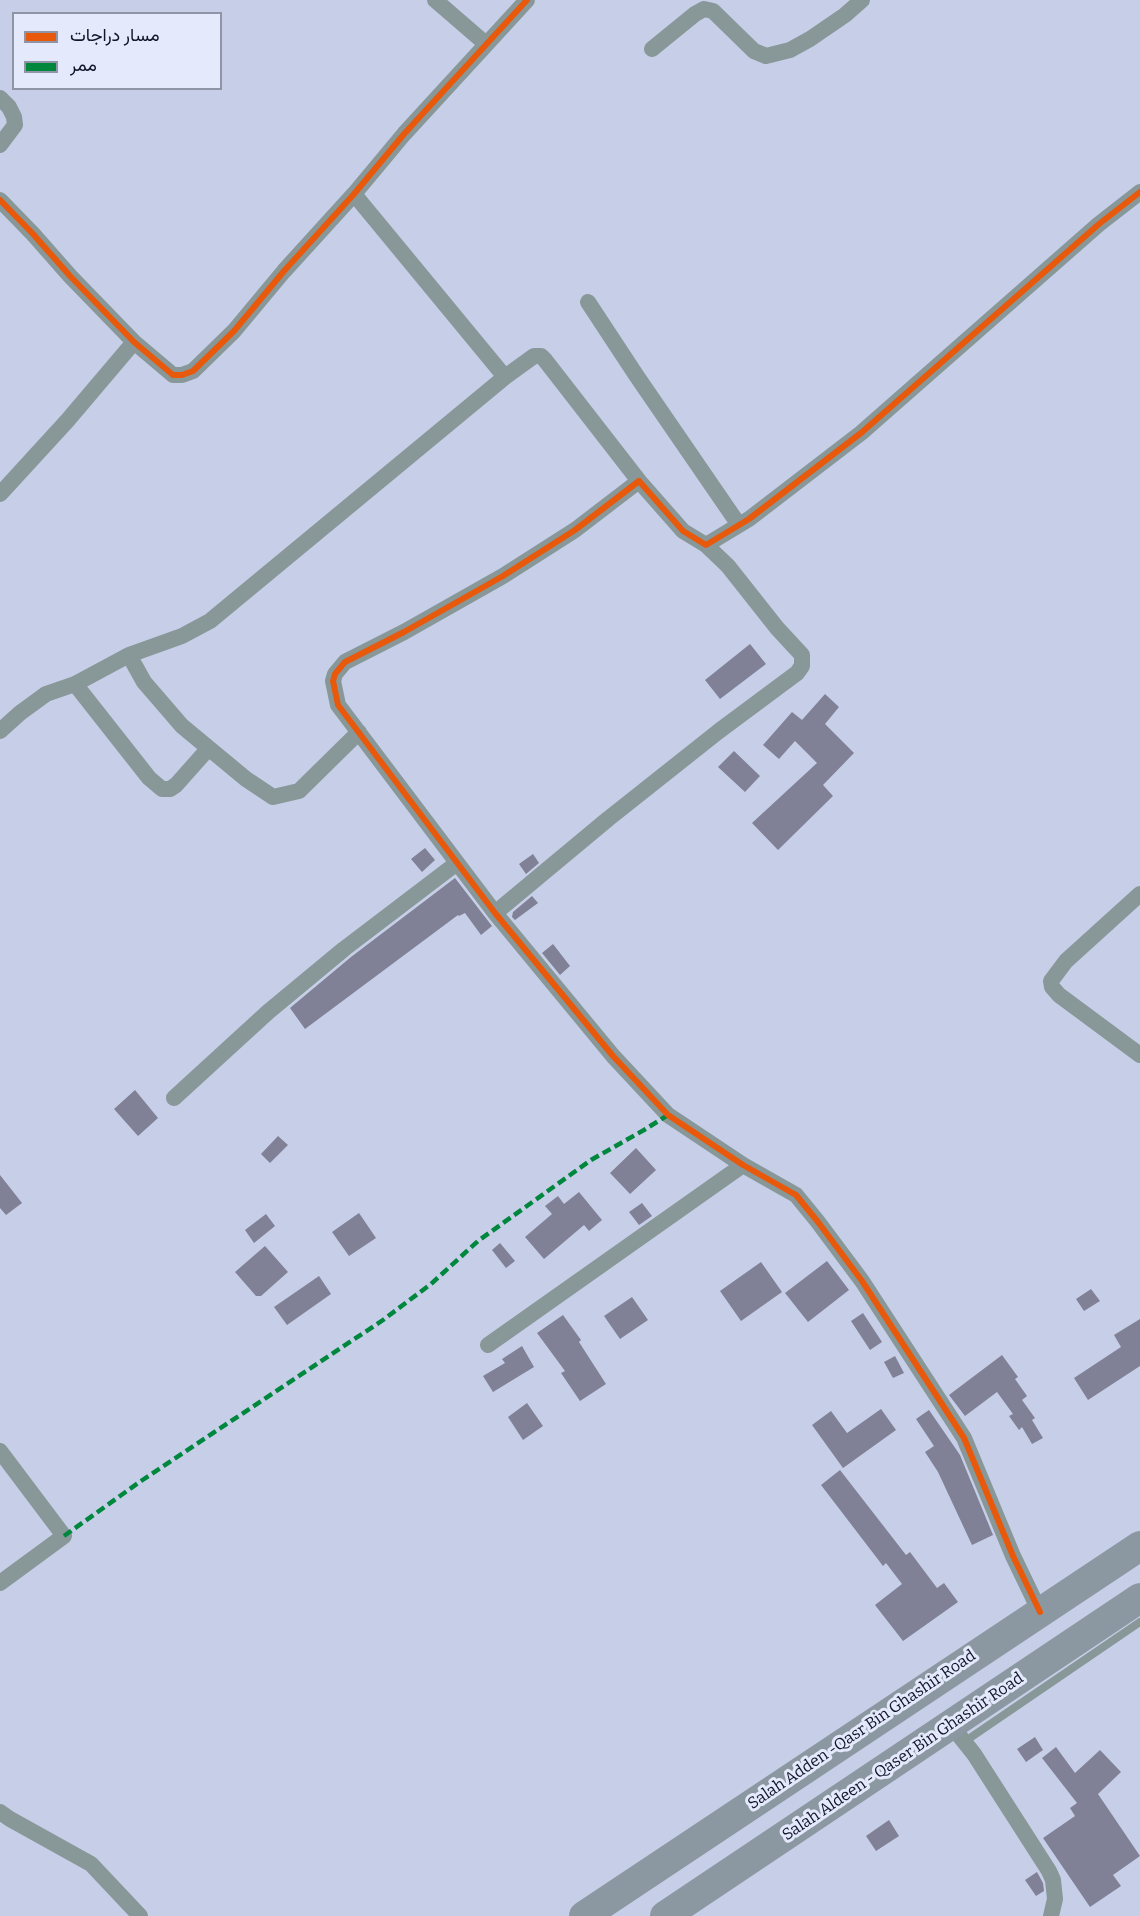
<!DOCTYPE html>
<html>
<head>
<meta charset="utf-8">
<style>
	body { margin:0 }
	#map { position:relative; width:1140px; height:1916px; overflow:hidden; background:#c6cee8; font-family:Bitter,Vazirmatn,serif }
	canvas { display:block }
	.legend { position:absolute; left:12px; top:12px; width:210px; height:78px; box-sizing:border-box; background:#e4e9fb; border:2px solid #8f94a7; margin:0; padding:8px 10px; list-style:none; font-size:18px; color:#101529 }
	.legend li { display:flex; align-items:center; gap:12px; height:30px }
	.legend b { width:30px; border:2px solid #8f94a7 }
</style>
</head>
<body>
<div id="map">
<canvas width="1140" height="1916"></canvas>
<ul class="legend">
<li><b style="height:8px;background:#e8590c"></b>مسار دراجات</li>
<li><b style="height:8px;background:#00873e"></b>ممر</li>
</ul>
</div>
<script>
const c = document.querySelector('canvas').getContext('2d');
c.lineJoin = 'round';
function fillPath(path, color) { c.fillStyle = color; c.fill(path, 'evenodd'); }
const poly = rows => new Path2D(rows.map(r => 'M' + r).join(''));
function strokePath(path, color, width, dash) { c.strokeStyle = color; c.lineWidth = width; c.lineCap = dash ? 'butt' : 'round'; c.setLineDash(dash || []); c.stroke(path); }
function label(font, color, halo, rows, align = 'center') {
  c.font = font + ' Bitter,serif'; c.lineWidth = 6; c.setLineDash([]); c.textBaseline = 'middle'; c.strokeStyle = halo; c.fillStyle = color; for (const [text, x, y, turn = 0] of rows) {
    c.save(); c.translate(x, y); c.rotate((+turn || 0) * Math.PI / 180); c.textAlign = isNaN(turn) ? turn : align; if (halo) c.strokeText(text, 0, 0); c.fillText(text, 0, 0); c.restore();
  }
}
const building = poly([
	[750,644,766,664,720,699,705,680],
	[825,694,839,707,825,724,854,753,823,785,833,796,778,850,752,823,817,763,795,741,779,759,763,745,792,712,802,720],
	[734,751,760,776,745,792,718,767],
	[425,848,435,860,422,872,411,859],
	[533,854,539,863,526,874,519,864],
	[455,878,492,926,481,935,465,913,459,916,458,915,305,1029,290,1008,351,957],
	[532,896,538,903,515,920,512,917,513,912],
	[553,944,570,966,560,975,542,953],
	[135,1090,158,1118,138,1136,114,1109],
	[278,1136,288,1145,270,1163,261,1154],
	[636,1148,656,1170,630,1194,610,1173],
	[0,1175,22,1203,6,1215,0,1208],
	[579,1192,602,1220,589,1231,584,1225,544,1259,525,1237,552,1214,545,1206,558,1196,564,1204],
	[642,1203,652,1216,639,1225,629,1212],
	[359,1213,376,1238,349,1256,332,1232],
	[266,1214,275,1226,254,1243,245,1230],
	[500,1243,515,1261,506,1268,492,1250],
	[265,1246,288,1272,261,1296,256,1296,235,1272],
	[827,1261,849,1290,808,1322,785,1293],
	[761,1262,782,1292,741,1321,720,1291],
	[319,1276,331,1294,287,1325,274,1307],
	[1091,1289,1100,1301,1084,1311,1076,1299],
	[632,1297,648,1320,620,1339,604,1316],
	[863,1313,882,1342,870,1350,851,1321],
	[563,1315,581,1340,579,1342,606,1384,580,1401,561,1373,565,1371,537,1333],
	[1140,1319,1140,1366,1088,1400,1074,1378,1121,1347,1114,1335],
	[522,1346,534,1367,493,1392,483,1376,505,1363,502,1359],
	[1002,1355,1018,1377,1015,1379,1027,1396,1022,1400,1035,1418,1032,1420,1043,1438,1032,1444,1022,1427,1019,1430,1009,1416,1013,1414,997,1392,965,1416,949,1395],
	[895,1356,904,1373,893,1378,884,1362],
	[527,1403,543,1426,523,1440,508,1417],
	[881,1409,896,1430,843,1468,812,1425,831,1411,847,1433],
	[929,1410,960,1455,993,1535,972,1545,938,1472,925,1452,934,1446,916,1419],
	[840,1470,906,1555,910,1552,937,1588,944,1583,958,1602,903,1641,875,1605,902,1584,886,1563,883,1566,821,1485],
	[1035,1737,1043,1750,1026,1762,1017,1749],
	[1056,1747,1075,1773,1100,1750,1121,1772,1098,1794,1140,1856,1113,1875,1121,1886,1090,1907,1043,1838,1075,1816,1070,1808,1077,1803,1042,1758],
	[889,1820,899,1836,876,1851,866,1836],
	[1037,1872,1043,1883,1044,1891,1036,1896,1025,1880]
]);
const lane = poly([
	[964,1742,1140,1622]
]);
const street = poly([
	[435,0,486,44],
	[652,49,695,14,704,9,713,11,754,51,766,56,790,50,810,39,845,15,862,0],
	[0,98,9,107,14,117,15,125,0,145],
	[354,194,505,377],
	[0,200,33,234,70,276,134,342,173,375,182,375,193,371,234,331,284,271,354,194,404,134,527,0],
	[588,302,636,375,739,525],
	[0,494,67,421,134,342],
	[75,684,149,778,162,789,170,789,176,785,208,749],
	[0,731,20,713,46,694,75,684,129,655],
	[359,732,299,791,273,797,246,779,182,726,144,682,129,655,182,636,210,621,505,377,534,356,541,356,545,360,639,481],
	[1140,894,1066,961,1051,981,1052,987,1059,995,1140,1055],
	[495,913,608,819,719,731,797,673,802,666,802,655,777,628,728,566,706,545],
	[174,1098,268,1012,344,949,457,863],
	[488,1345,743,1165],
	[0,1451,64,1536,0,1583],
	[1040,1612,1013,1556,964,1438,862,1281,818,1222,796,1195,743,1165,668,1115,613,1056,495,913,338,705,333,681,335,674,345,662,404,632,503,576,575,530,639,481,683,531,706,545,749,519,861,433,1099,224,1140,192],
	[950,1724,974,1754,1049,1871,1053,1880,1055,1899,1051,1916],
	[0,1812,10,1819,91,1864,140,1916]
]);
const highway = poly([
	[584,1916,1140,1546],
	[665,1916,1140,1598]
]);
const quiet = poly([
	[64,1536,141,1481,383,1320,431,1284,478,1241,591,1160,644,1130,668,1115]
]);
const cycleway = poly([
	[0,200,33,234,70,276,134,342,173,375,182,375,193,371,234,331,284,271,354,194,404,134,527,0],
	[1040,1612,1013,1556,964,1438,862,1281,818,1222,796,1195,743,1165,668,1115,613,1056,495,913,338,705,333,681,335,674,345,662,404,632,503,576,575,530,639,481,683,531,706,545,749,519,861,433,1099,224,1140,192]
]);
const streetNames = [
	["Salah Adden -Qasr Bin Ghashir Road",862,1730,-34],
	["Salah Aldeen - Qaser Bin Ghashir Road",903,1757,-34]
];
fillPath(building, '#808196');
strokePath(lane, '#889798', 8);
strokePath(street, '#889798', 16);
strokePath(highway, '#8c98a1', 30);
strokePath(quiet, '#00873e', 4.5, [9, 4.5]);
strokePath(cycleway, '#e8590c', 6);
label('16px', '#101529', '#e4e9fb', streetNames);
</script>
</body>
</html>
